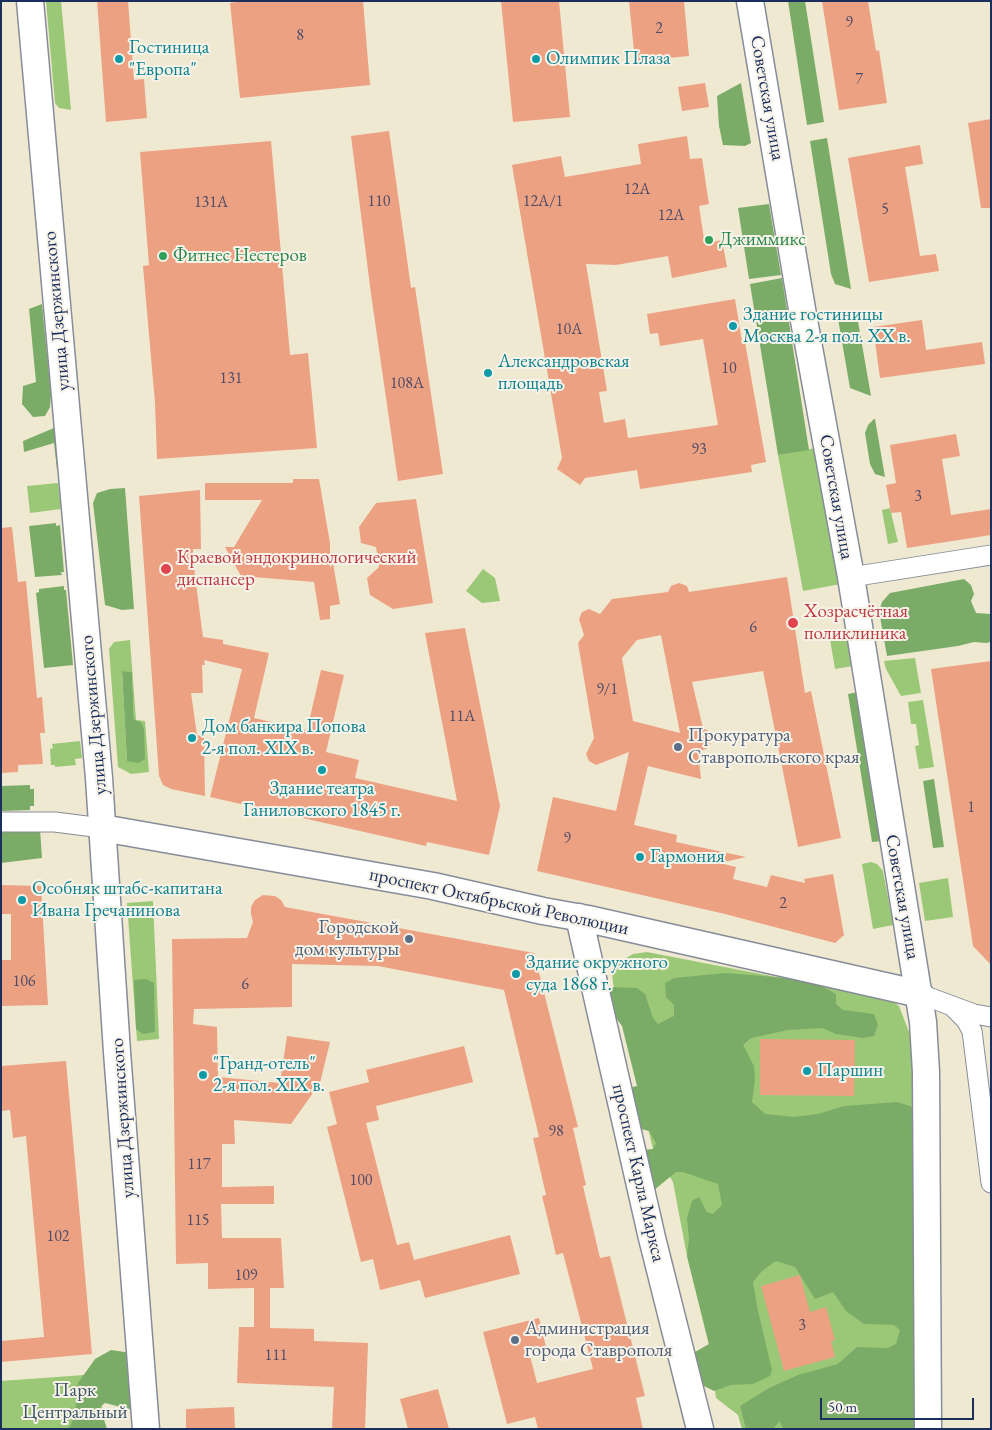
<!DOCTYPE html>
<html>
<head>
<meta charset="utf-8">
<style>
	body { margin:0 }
	#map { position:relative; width:992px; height:1430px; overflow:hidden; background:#f0e9d2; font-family:"EB Garamond",serif }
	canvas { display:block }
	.frame { position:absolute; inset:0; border:2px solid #1b2f5e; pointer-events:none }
	.scale { position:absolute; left:820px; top:1398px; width:154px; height:22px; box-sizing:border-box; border:2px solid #1b2f5e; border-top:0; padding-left:6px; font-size:15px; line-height:18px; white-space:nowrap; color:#1b2f5e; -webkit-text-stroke:4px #f7f3e8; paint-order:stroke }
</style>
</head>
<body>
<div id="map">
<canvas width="992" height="1430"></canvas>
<div class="frame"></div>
<div class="scale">50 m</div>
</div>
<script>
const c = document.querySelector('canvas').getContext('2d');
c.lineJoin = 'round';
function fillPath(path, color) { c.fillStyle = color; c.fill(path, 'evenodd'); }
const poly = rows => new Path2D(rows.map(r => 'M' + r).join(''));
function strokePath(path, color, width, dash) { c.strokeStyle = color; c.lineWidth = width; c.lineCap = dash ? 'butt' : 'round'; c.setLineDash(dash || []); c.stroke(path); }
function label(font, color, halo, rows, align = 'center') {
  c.font = font + ' "EB Garamond",serif'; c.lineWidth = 4; c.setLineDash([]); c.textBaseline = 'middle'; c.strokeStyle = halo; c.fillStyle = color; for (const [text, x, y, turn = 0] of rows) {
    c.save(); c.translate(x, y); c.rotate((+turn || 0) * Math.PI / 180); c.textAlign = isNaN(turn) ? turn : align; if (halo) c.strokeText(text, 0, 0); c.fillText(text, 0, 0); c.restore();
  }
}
const green = poly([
	[46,1,61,1,71,110,59,108,55,103],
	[821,447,846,583,803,591,778,455],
	[58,483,61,509,30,513,27,486],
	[890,508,898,542,888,544,882,510],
	[483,569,495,578,500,601,482,603,466,591],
	[844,637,849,641,853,666,835,669,830,639],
	[130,640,136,720,145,721,149,772,131,774,118,767,109,649,114,642],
	[122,671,132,673,134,720,127,761],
	[915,658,921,693,901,696,886,669,884,661],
	[923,700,934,767,919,769,915,746,919,745,916,724,911,724,908,702],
	[80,741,82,758,75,759,76,765,55,767,55,765,51,765,50,749,53,748,52,744],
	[871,862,877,864,883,871,893,925,873,929,862,864],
	[948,878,953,917,925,921,919,883],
	[153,901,159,1039,137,1041,127,903],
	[647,952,890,999,899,1006,909,1032,918,1099,920,1429,742,1429,738,1415,716,1398,709,1345,687,1256,673,1182,653,1149,613,983,612,972,619,962,633,954],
	[98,1374,105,1429,1,1429,1,1381]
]);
const forest = poly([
	[788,1,805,1,824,122,807,125],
	[741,83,751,143,745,146,723,145,719,126,717,96],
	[827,138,851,289,835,284,831,274,810,141],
	[769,204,781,275,749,279,738,208],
	[782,278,809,450,778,455,750,284],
	[42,304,51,395,50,407,45,416,33,417,22,404,23,386,36,382,29,309],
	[856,310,871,396,850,388,837,313],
	[874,419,875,419,885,477,875,474,870,464,865,433,868,425],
	[54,428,59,434,61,469,57,470,54,443,24,452,23,441],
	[125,488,134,609,122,610,105,605,93,503,97,493,110,489],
	[56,523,56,526,60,525,64,572,61,572,62,575,35,577,29,526],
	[964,579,971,585,974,594,971,601,976,613,991,614,991,642,986,643,974,642,958,646,887,656,879,611,882,602,890,593],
	[64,586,64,590,66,590,73,665,44,668,36,593,39,592,39,589],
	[122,671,132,672,134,720,141,722,144,729,145,759,139,763,127,761],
	[858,692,883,841,872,842,848,694],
	[934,779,944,847,933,848,923,781],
	[30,785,30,789,34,789,34,806,30,806,30,810,1,811,1,786],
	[1,829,40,829,42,858,1,863],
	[726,973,811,980,836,994,836,1004,843,1010,874,1014,878,1025,874,1036,863,1038,836,1034,822,1028,788,1030,751,1038,743,1045,754,1066,755,1080,752,1102,765,1114,794,1117,818,1114,844,1106,897,1102,910,1106,918,1112,920,1429,783,1429,780,1421,773,1429,746,1429,740,1406,769,1388,798,1375,838,1364,857,1347,888,1348,896,1344,900,1330,894,1325,864,1324,846,1311,833,1292,815,1299,795,1267,776,1261,762,1271,753,1282,758,1311,772,1370,770,1376,753,1384,731,1385,714,1391,704,1386,695,1367,695,1352,709,1344,687,1256,689,1238,687,1218,692,1201,699,1197,707,1212,713,1214,722,1205,718,1184,683,1172,676,1172,653,1191,643,1150,653,1149,656,1143,649,1131,641,1129,628,1088,637,1086,622,1026,613,1014,610,1001,610,992,613,987,637,988,645,994,653,1018,658,1024,674,1016,674,1005,666,997,665,983,674,978],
	[146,979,154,983,155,1032,143,1034,136,1029,134,980],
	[111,1350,132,1353,148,1414,105,1403,100,1407,107,1429,67,1429,71,1425,76,1404,78,1383,95,1359]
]);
const building = poly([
	[97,1,128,1,134,80,144,79,147,118,106,122],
	[244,1,363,1,370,85,240,98,230,3],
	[501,1,559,1,570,117,513,122],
	[629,1,684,1,689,56,635,61],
	[822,1,868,1,876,51,879,50,887,103,839,110],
	[705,83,709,107,682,111,678,87],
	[991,119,991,208,981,208,968,123],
	[389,131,411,288,415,287,443,474,398,481,371,294,351,136],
	[687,136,690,159,702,158,709,204,699,206,704,239,712,237,713,242,722,240,727,267,672,278,668,256,616,265,586,264,607,391,599,392,604,423,625,419,628,438,718,425,703,339,660,346,658,333,650,334,647,314,735,299,742,342,745,342,766,462,751,465,752,472,640,489,637,470,585,478,580,485,557,469,562,458,512,165,561,156,565,177,641,164,638,144],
	[271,141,290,355,308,353,317,448,157,459,155,403,143,266,149,265,140,152],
	[920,145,923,164,905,167,920,256,936,254,939,271,869,282,848,158],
	[922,320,926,350,982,342,985,364,880,378,873,327],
	[956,434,960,456,942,459,951,515,991,509,991,535,907,548,901,512,891,513,886,485,896,483,890,445],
	[293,479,319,479,330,543,330,568,333,563,340,604,330,606,330,619,320,620,314,582,241,576,225,547,234,547,262,500,205,500,205,483,293,483],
	[200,490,201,549,193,549,195,576,203,637,223,640,223,644,269,653,254,718,307,730,321,670,344,675,326,752,359,760,355,778,457,801,425,633,465,628,500,806,489,855,427,842,426,846,210,797,242,669,204,660,205,665,202,665,203,693,191,693,197,735,204,737,205,796,171,789,163,785,159,776,139,496],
	[416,499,433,603,393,609,370,595,367,578,379,567,376,547,361,543,359,527,376,503],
	[12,527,18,582,26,581,37,698,42,697,45,733,40,733,43,764,18,765,18,772,1,773,1,528],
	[787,577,805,693,811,691,841,838,798,847,763,671,692,682,703,728,709,731,712,740,708,748,698,752,701,779,648,766,634,825,677,835,676,842,746,857,720,863,736,867,733,879,767,887,771,875,805,883,804,879,833,874,844,935,835,943,725,914,537,871,553,797,616,811,629,752,596,765,589,761,586,754,594,738,578,643,584,635,579,619,582,612,589,609,600,614,612,599,668,592,671,586,679,583,687,586,689,592],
	[661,635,680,733,633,721,622,658,637,640],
	[991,661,991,965,973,946,931,669],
	[1,885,41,886,48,1005,1,1006,1,960,11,960,11,914,1,914],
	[263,895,275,896,281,900,285,907,534,953,578,1127,573,1128,586,1185,583,1186,600,1258,610,1256,645,1396,636,1398,643,1429,538,1429,535,1417,507,1424,483,1332,539,1318,546,1347,529,1352,537,1383,593,1369,563,1253,556,1255,550,1229,542,1196,546,1195,533,1138,539,1137,504,990,378,966,292,964,292,1007,194,1009,193,1024,217,1027,218,1077,280,1083,287,1036,330,1042,320,1083,291,1124,234,1120,235,1144,222,1144,222,1187,274,1186,274,1204,221,1204,222,1238,281,1238,284,1288,270,1288,270,1328,314,1329,314,1341,368,1343,365,1429,332,1429,334,1387,237,1383,239,1327,254,1327,254,1288,208,1289,208,1263,176,1264,172,939,247,938,253,922,251,914,251,907,255,900],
	[760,1039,855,1040,854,1096,760,1095],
	[464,1046,473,1082,376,1106,379,1120,366,1123,397,1245,409,1242,414,1260,510,1235,520,1274,425,1298,420,1280,380,1290,373,1259,361,1262,327,1127,337,1124,329,1092,369,1082,366,1070],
	[66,1061,92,1354,1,1362,1,1341,44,1337,26,1136,13,1138,10,1110,1,1111,1,1066],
	[800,1275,810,1312,826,1307,835,1340,831,1341,835,1357,784,1371,761,1286],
	[438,1389,449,1429,408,1429,400,1399],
	[234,1407,235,1429,186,1429,186,1409]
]);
const street = poly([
	[851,577,991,555],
	[1,822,55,822,102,828],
	[920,994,974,1014,991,1017],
	[952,1006,966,1020,972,1031,991,1183]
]);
const secondary = poly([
	[30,1,99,778,117,1052,146,1429],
	[750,1,803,315,851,577,923,1022,926,1072,928,1429],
	[102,828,433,886,543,911,588,919,920,994],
	[579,917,652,1238,700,1429]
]);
const markers = [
	[119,59,5,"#0f9aa8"],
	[536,59,5,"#0f9aa8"],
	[709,240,5,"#2e9e5b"],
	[163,256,5,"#2e9e5b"],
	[733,326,5,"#0f9aa8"],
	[488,373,5,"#0f9aa8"],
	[166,569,6,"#e0444e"],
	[793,623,6,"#e0444e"],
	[192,738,5,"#0f9aa8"],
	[678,747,5,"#5c6f8a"],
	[322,770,5,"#0f9aa8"],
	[640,857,5,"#0f9aa8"],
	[22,900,5,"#0f9aa8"],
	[409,939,5,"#5c6f8a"],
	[516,974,5,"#0f9aa8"],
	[807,1071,5,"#0f9aa8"],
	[203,1075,5,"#0f9aa8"],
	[515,1340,5,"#5c6f8a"]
];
const numberNames = [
	["9",849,23],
	["2",659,29],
	["8",300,36],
	["7",859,80],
	["12А",637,190],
	["110",379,202],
	["12А/1",543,202],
	["131А",211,203],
	["5",885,210],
	["12А",671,216],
	["10А",569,330],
	["10",729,369],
	["131",231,379],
	["108А",407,384],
	["93",699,450],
	["3",918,497],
	["6",753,628],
	["9/1",607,690],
	["11А",462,717],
	["1",971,808],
	["9",567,839],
	["2",783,904],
	["106",24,982],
	["6",245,985],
	["98",556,1132],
	["117",199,1165],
	["100",361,1181],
	["115",198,1221],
	["102",58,1237],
	["109",246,1276],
	["3",802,1326],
	["111",276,1356]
];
const cultureNames = [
	["Гостиница",129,48],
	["\"Европа\"",129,70],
	["Олимпик Плаза",546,59],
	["Здание гостиницы",743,315],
	["Москва 2-я пол. ХХ в.",743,337],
	["Александровская",498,362],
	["площадь",498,384],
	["Дом банкира Попова",202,727],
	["2-я пол. XIX в.",202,749],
	["Здание театра",322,789,"center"],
	["Ганиловского 1845 г.",322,811,"center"],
	["Гармония",650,857],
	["Особняк штабс-капитана",32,889],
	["Ивана Гречанинова",32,911],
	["Здание окружного",526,963],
	["суда 1868 г.",526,985],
	["\"Гранд-отель\"",213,1064],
	["2-я пол. XIX в.",213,1086],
	["Паршин",817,1071]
];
const streetNames = [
	["Советская улица",767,98,80],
	["улица Дзержинского",57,311,-95],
	["Советская улица",836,497,80],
	["улица Дзержинского",94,715,-95],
	["Советская улица",902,897,80],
	["проспект Октябрьской Революции",499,902,12],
	["улица Дзержинского",123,1118,-94],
	["проспект Карла Маркса",638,1173,77]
];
const leisureNames = [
	["Джиммикс",719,240],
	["Фитнес Нестеров",173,256]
];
const healthNames = [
	["Краевой эндокринологический",177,558],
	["диспансер",177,580],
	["Хозрасчётная",804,612],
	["поликлиника",804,634]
];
const serviceNames = [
	["Прокуратура",688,736],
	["Ставропольского края",688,758],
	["Городской",399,928,"right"],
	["дом культуры",399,950,"right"],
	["Администрация",525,1329],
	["города Ставрополя",525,1351]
];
const parkNames = [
	["Парк",75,1391],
	["Центральный",75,1413]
];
fillPath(green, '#9ac876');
fillPath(forest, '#7bac67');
fillPath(building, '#eca183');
strokePath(street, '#868c98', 21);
strokePath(secondary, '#868c98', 29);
strokePath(street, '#fff', 19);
strokePath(secondary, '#fff', 26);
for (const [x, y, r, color] of markers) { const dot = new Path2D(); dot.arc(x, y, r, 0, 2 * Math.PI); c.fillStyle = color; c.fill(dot); strokePath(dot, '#f7f3e8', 2); }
label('16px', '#4f4c67', null, numberNames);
label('19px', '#0d838f', '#f7f3e8', cultureNames, 'left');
label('19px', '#1b2f5e', '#f7f3e8', streetNames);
label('19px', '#27864d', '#f7f3e8', leisureNames, 'left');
label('19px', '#be3a42', '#f7f3e8', healthNames, 'left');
label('19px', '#4e5e75', '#f7f3e8', serviceNames, 'left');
label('19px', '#3b5564', '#f7f3e8', parkNames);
</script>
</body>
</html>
